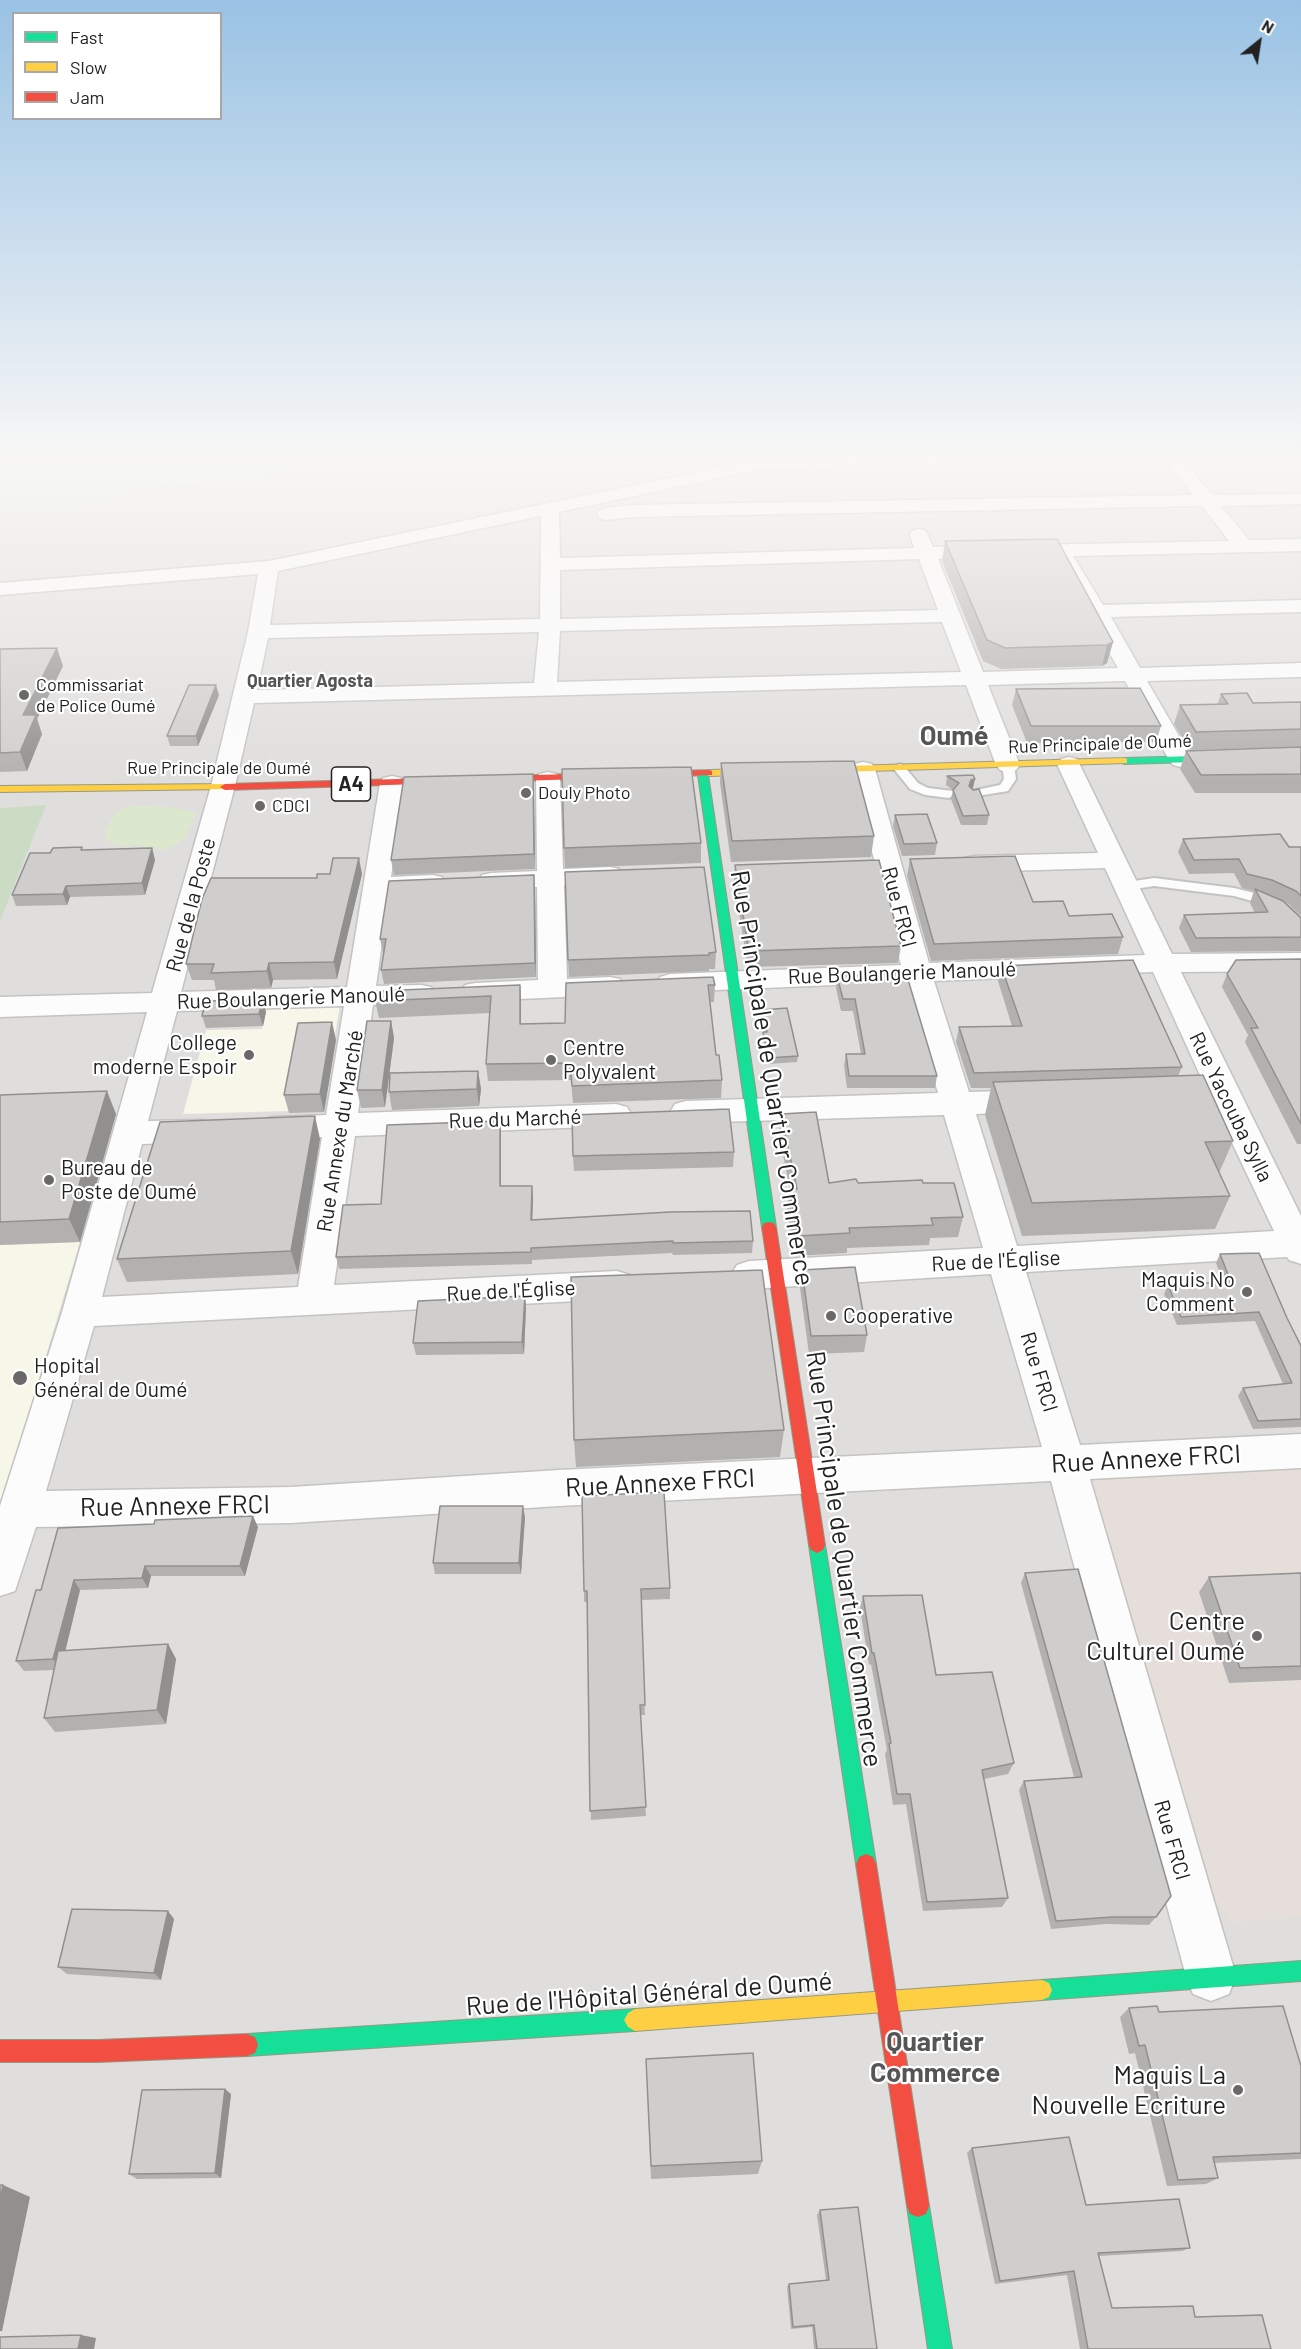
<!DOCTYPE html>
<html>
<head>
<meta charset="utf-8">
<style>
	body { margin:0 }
	#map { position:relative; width:1301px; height:2349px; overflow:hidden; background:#f0eeeb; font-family:Barlow,sans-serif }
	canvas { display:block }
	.legend { position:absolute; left:12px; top:12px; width:210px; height:108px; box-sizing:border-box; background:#fff; border:2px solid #a7a7a7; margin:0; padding:8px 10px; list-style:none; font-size:18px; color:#222 }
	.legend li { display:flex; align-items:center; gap:12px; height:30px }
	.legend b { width:30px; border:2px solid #a7a7a7 }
	.north { position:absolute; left:1229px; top:12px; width:60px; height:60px; -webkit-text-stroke:4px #fff; paint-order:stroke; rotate:30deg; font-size:16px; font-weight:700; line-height:24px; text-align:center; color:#222 }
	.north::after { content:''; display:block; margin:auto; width:21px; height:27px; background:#222; clip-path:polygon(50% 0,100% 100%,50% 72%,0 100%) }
</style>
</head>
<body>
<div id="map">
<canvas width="1301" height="2349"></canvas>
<ul class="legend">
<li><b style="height:8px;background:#16e098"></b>Fast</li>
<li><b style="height:8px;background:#ffcf43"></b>Slow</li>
<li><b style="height:8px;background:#f24e42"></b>Jam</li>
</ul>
<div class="north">N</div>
</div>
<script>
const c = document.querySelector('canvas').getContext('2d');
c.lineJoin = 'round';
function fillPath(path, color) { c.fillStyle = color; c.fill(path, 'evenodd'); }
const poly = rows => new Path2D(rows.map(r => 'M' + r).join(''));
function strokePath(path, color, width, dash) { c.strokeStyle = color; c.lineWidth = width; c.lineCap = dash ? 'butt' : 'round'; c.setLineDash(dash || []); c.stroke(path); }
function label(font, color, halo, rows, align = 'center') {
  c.font = font + ' Barlow,sans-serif'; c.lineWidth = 4.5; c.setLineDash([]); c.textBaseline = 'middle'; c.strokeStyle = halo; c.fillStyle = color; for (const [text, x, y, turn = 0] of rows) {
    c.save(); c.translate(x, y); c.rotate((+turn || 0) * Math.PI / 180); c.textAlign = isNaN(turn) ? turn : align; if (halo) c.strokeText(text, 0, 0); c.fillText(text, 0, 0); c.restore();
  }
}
const residential = poly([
	[0,456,1301,456,1301,2349,0,2349]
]);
const education = poly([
	[340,1005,334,1040,289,1111,183,1114,206,1030,262,1029,267,1007],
	[80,1242,0,1510,0,1245]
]);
const military = poly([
	[1301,1463,1301,1918,1229,1922,1198,1872,1085,1494,1103,1466]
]);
const grass = poly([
	[0,456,468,456,347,463,222,481,125,489,110,505,0,513],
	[530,456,618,456,573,464],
	[137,806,168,807,190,811,196,815,184,839,172,847,161,850,136,845,119,846,108,841,104,832,114,815,123,808]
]);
const forest = poly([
	[46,805,0,921,0,808]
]);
const lane = poly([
	[1008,761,1014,765,1016,779,1008,791,971,797,969,794,971,791,1000,785,1004,779,1002,765,1008,761],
	[899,764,903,765,918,783,928,788,953,791,955,794,949,798,925,795,910,789,893,768,899,764],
	[1154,878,1234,888,1266,896,1289,907,1301,919,1301,931,1296,930,1279,913,1256,902,1234,896,1154,886,1128,890,1121,886,1128,882,1154,878]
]);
const street = poly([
	[856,456,1039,456,1036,460,1030,461,780,468,752,471,559,512,560,558,914,548,910,535,912,531,919,529,926,531,933,547,1229,541,1202,506,633,517,606,520,599,518,597,514,599,510,606,508,633,505,1193,495,1162,456,1180,456,1212,495,1301,494,1301,504,1221,506,1249,540,1301,539,1301,551,1073,556,1103,605,1301,600,1301,612,1111,617,1140,668,1301,663,1301,677,1147,681,1193,760,1189,765,1181,767,1173,765,1169,760,1125,681,988,685,1020,765,1016,770,1008,772,1000,770,996,765,966,685,254,703,235,786,181,992,347,987,380,783,383,778,392,776,401,778,404,783,391,877,433,875,442,877,446,883,442,889,433,891,389,893,376,986,421,985,431,987,436,994,431,1001,421,1003,373,1005,358,1113,616,1104,627,1107,632,1115,627,1123,616,1126,355,1136,334,1285,617,1271,630,1275,635,1285,630,1295,617,1299,94,1326,46,1491,291,1487,559,1470,1042,1447,991,1274,749,1289,737,1285,731,1275,737,1265,749,1261,983,1248,944,1115,686,1123,675,1120,670,1112,675,1104,686,1101,938,1093,906,982,670,992,660,989,656,983,660,977,670,974,901,965,851,769,854,764,863,762,872,764,875,769,929,963,1145,955,1105,868,974,872,965,870,961,864,965,858,974,856,1098,853,1057,764,1061,759,1069,757,1077,759,1172,954,1301,953,1301,971,1181,972,1301,1216,1301,1264,1289,1260,1287,1257,1026,1272,1080,1445,1301,1434,1301,1468,1090,1479,1236,1976,1229,1994,1211,2001,1193,1994,1186,1976,1051,1481,559,1506,291,1523,36,1527,15,1591,0,1596,0,1506,62,1312,147,1012,0,1017,0,997,152,993,211,786,248,632,258,574,0,595,0,583,269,561,752,461,856,456],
	[541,516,540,619,270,625,278,571,541,516],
	[1054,556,1118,668,983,672,938,559,1054,556],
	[919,559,938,610,560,619,560,570,919,559],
	[942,622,961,672,557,682,560,631,942,622],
	[539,632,534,683,257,690,268,638,539,632],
	[1153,972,1204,1084,1168,1085,1157,1088,1152,1096,1157,1104,1168,1107,1214,1105,1274,1231,1017,1246,976,1114,1033,1112,1044,1109,1049,1101,1044,1093,1033,1090,969,1092,934,981,1153,972],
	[344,1006,326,1115,272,1117,261,1120,256,1128,261,1136,272,1139,322,1137,298,1287,102,1297,142,1144,202,1142,213,1139,218,1131,213,1123,202,1120,148,1121,177,1011,344,1006],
	[548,772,557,774,560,779,563,869,610,867,619,869,623,875,619,881,610,883,564,885,567,979,610,977,620,979,624,986,620,993,610,995,475,1001,465,999,461,992,465,985,475,983,538,980,537,887,491,889,482,887,478,881,482,875,491,873,537,871,536,779,539,774,548,772]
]);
const fast = poly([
	[1301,753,1301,759,1124,764,1119,761,1124,758,1301,753],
	[703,772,708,775,776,1227,774,1231,769,1232,764,1231,762,1227,698,775,703,772],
	[817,1537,823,1540,825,1545,876,1864,873,1871,866,1874,859,1871,856,1864,809,1545,811,1540,817,1537],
	[1301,1961,1301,1981,1042,2000,1035,1997,1032,1990,1035,1983,1042,1980,1301,1961],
	[635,2009,642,2013,646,2020,642,2027,635,2031,247,2056,239,2053,236,2045,239,2037,247,2034,635,2009],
	[918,2195,926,2198,929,2206,952,2349,928,2349,907,2206,910,2198,918,2195]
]);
const slow = poly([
	[1124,758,1127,759,1127,763,709,776,704,773,709,770,1124,758],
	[225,784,229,785,229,789,0,792,0,786,225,784],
	[1042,1980,1049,1983,1052,1990,1049,1997,1042,2000,635,2031,628,2027,624,2020,628,2013,635,2009,1042,1980]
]);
const jam = poly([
	[709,770,712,771,712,775,225,790,220,787,225,784,709,770],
	[769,1222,774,1223,776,1227,825,1545,823,1550,817,1553,811,1550,809,1545,762,1227,764,1223,769,1222],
	[866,1854,873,1857,876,1864,929,2206,926,2214,918,2217,910,2214,907,2206,856,1864,859,1857,866,1854],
	[247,2034,255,2037,258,2045,255,2053,247,2056,98,2062,0,2062,0,2040,98,2040,247,2034]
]);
const wall = poly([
	[945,541,1113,642,1107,663,1102,666,1001,669,983,661,942,561],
	[0,649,63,666,37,719,42,734,27,771,0,772],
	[1016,689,1161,726,1156,742,1027,743,1012,705],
	[1221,694,1253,703,1301,702,1301,747,1190,750,1174,724,1180,705,1217,705],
	[219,695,198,746,170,746,167,736],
	[1301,747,1301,793,1195,793,1180,769,1186,751],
	[721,763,874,836,871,857,731,862,720,783],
	[533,774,535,869,394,875,391,860],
	[947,776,973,788,972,789,989,815,987,825,961,825,951,799,953,790,946,785],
	[895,815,937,843,935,855,902,856,893,826],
	[1183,839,1289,847,1301,847,1301,916,1290,905,1285,902,1301,918,1301,951,1191,952,1179,928,1184,915,1255,913,1250,903,1254,891,1242,888,1234,873,1189,874,1178,852],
	[701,843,701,863,565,868,564,848],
	[152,848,155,860,145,895,70,897,67,905,16,906,12,895,50,853,83,850],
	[910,859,1033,902,1123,937,1118,954,931,961,907,876],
	[735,865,901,946,898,963,748,967,734,882],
	[362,874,337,979,273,980,271,988,216,990,214,980,192,980,186,964,317,878],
	[535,889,536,977,384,984,381,970,384,953,383,953,380,939],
	[716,952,715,969,709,969,709,971,569,977,568,960],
	[1301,959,1301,1144,1297,1144,1245,1042,1248,1035,1222,987,1227,974],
	[1001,966,1182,1067,1178,1076,1233,1141,1219,1173,1230,1196,1215,1229,1022,1236,985,1115,991,1088,971,1088,956,1042,959,1027,1012,1026,998,981],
	[837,976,937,1076,935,1088,847,1088,844,1066,846,1054,861,1054,853,1011,841,1011,836,988],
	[566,983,715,985,714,1002,710,1002,716,1055,722,1080,721,1098,573,1103,571,1080,488,1081,486,1064,490,1013,379,1018,375,1001,520,985,521,1002,521,1024,565,1023],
	[762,1010,798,1056,797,1062,768,1064,763,1038,763,1032,765,1032,762,1016],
	[266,1012,263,1026,206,1028,202,1016],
	[391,1021,394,1038,385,1107,361,1108,357,1090],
	[336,1040,324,1112,289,1113,284,1095],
	[478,1071,481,1089,479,1106,392,1110,389,1092],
	[0,1095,116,1114,80,1242,0,1245],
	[781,1114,829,1183,923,1183,963,1217,958,1237,930,1238,929,1245,847,1248,847,1253,795,1256,787,1210,789,1190,790,1190,779,1134],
	[501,1133,501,1186,532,1186,533,1198,532,1220,753,1241,752,1253,673,1255,672,1253,532,1260,532,1264,339,1269,336,1257,381,1204],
	[320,1139,298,1274,127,1282,117,1259],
	[734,1152,733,1167,574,1171,573,1156],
	[1220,1254,1287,1318,1301,1346,1301,1427,1253,1429,1238,1396,1243,1388,1283,1384,1255,1321,1177,1325,1164,1294,1168,1285,1223,1282,1216,1263],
	[802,1270,867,1335,864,1352,809,1354,800,1288],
	[526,1307,524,1354,416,1355,413,1343],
	[784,1430,780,1457,576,1467,574,1440],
	[525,1517,521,1574,435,1574,433,1563],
	[154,1524,258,1527,245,1576,151,1576,148,1588,80,1590,65,1651,168,1644,176,1659,166,1724,55,1732,44,1718,54,1670,24,1671,16,1661,41,1590],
	[1025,1573,1156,1917,1149,1925,1106,1924,1051,1929,1019,1790,1024,1781,1074,1777,1021,1583],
	[1301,1573,1301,1680,1229,1683,1199,1592,1209,1577],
	[670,1588,670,1599,641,1600,645,1715,640,1715,646,1816,591,1820,587,1602,584,1602,584,1591],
	[863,1596,936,1675,1014,1763,1008,1774,984,1779,1008,1898,1002,1907,923,1911,906,1804,893,1805,885,1754,887,1750,871,1664,869,1665,860,1608],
	[174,1919,161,1980,67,1974,58,1967],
	[1129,2008,1159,2012,1301,2066,1301,2159,1214,2163,1218,2178,1206,2184,1167,2186,1135,2053,1129,2054,1120,2017],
	[646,2059,762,2161,758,2174,651,2179],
	[231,2094,221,2178,137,2179,129,2174],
	[972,2148,1086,2205,1190,2248,1182,2251,1099,2256,1112,2308,1195,2317,1271,2349,1080,2349,1067,2275,995,2284,967,2153],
	[820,2210,877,2349,814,2349,812,2327,791,2329,787,2287,789,2284,826,2280,817,2215]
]);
const shadedWall = poly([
	[1113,642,1107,663,1102,666,1107,645],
	[57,648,63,666,37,719,42,734,27,771,20,752,23,715],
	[216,685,219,695,198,746,196,736],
	[533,774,534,789,535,869,534,854],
	[975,779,973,788,969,790,969,786,971,780],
	[152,848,155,860,145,895,142,883],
	[359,858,362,874,337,979,334,962],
	[534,875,535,889,536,977,535,963],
	[66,886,70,897,67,905,63,894],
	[269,963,273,980,271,988,267,971],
	[520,985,521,1002,521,1041,520,1024],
	[263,1000,266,1012,263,1026,259,1014],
	[391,1021,394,1038,385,1107,382,1090],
	[332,1022,336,1040,324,1112,320,1094],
	[478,1071,481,1089,479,1106,477,1089],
	[107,1091,116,1114,80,1242,69,1219],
	[315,1116,320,1139,298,1274,291,1251],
	[500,1121,501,1133,501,1198,500,1186],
	[532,1186,533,1198,532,1232,531,1220],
	[525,1296,526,1307,524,1354,522,1342],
	[523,1506,525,1517,521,1574,519,1563],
	[253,1516,258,1527,245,1576,240,1566],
	[145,1566,151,1576,148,1588,142,1578],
	[74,1580,80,1590,61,1669,53,1659],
	[168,1644,176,1659,166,1724,157,1710],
	[168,1911,174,1919,161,1980,154,1973],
	[225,2089,231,2094,221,2178,215,2173],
	[3,2185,30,2197,2,2331,0,2331,0,2200],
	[81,2335,96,2338,94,2349,78,2349]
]);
const building = poly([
	[1057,539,1113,642,1107,645,1005,648,987,640,945,541,1057,539],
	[57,648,23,715,36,715,20,752,0,753,0,649,57,648],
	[189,685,216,685,196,736,167,736,189,685],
	[1140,688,1161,726,1031,726,1016,689,1140,688],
	[1247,693,1253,703,1301,702,1301,729,1196,732,1180,705,1228,704,1221,694,1247,693],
	[1301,747,1301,774,1201,775,1186,751,1301,747],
	[854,761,874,836,732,841,721,763,854,761],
	[691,767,701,843,564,848,562,769,691,767],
	[533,774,534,854,391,860,404,777,533,774],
	[973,775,975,779,971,780,969,786,973,790,979,789,989,815,963,816,953,790,959,783,947,776,973,775],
	[927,814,937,843,904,844,895,815,927,814],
	[1280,834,1289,847,1301,847,1301,896,1296,891,1272,880,1247,874,1239,859,1194,860,1183,839,1280,834],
	[82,847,81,850,152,848,142,883,66,886,63,894,12,895,30,853,50,853,53,848,82,847],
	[1015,856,1033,902,1063,901,1069,916,1112,914,1123,937,934,944,910,859,1015,856],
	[333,858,359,858,334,962,269,963,267,971,211,973,214,964,186,964,202,899,211,878,317,878,317,874,330,874,333,858],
	[879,860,901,946,749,951,735,865,879,860],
	[704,867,716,952,709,953,709,955,568,960,565,872,704,867],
	[534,875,535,963,381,970,386,939,380,939,389,881,534,875],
	[1255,889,1283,901,1301,918,1301,937,1196,938,1184,915,1268,912,1255,889],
	[1301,959,1301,1124,1251,1028,1258,1028,1227,974,1236,960,1301,959],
	[1133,960,1182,1067,974,1073,959,1027,1022,1026,1001,966,1133,960],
	[906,973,937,1076,849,1076,846,1054,865,1054,855,999,843,999,837,976,906,973],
	[713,977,715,985,708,985,716,1055,719,1055,722,1080,572,1086,570,1063,486,1064,491,996,375,1001,377,991,520,985,520,1024,565,1023,566,983,713,977],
	[263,1000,259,1014,202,1016,206,1001,263,1000],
	[787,1008,798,1056,768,1058,763,1032,767,1032,762,1010,787,1008],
	[367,1021,391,1021,382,1090,357,1090,367,1021],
	[332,1022,320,1094,284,1095,298,1023,332,1022],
	[478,1071,477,1089,389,1092,390,1073,478,1071],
	[1203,1075,1233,1141,1205,1142,1230,1196,1032,1203,993,1082,1203,1075],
	[107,1091,69,1219,0,1222,0,1095,107,1091],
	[729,1109,734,1152,573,1156,572,1115,729,1109],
	[816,1112,829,1183,856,1179,858,1183,922,1180,923,1183,954,1183,963,1217,931,1218,933,1225,849,1228,850,1233,798,1236,789,1190,797,1189,781,1114,816,1112],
	[315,1116,291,1251,117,1259,160,1122,315,1116],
	[500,1121,500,1186,532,1186,531,1220,670,1212,750,1211,753,1241,673,1243,673,1241,531,1248,531,1252,336,1257,343,1205,381,1204,387,1125,500,1121],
	[1259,1253,1287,1318,1301,1346,1301,1419,1258,1421,1243,1388,1292,1383,1259,1312,1181,1317,1168,1285,1231,1282,1220,1254,1259,1253],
	[855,1267,867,1335,811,1336,802,1270,855,1267],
	[762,1270,784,1430,574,1440,571,1277,762,1270],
	[525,1296,522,1342,413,1343,418,1301,525,1296],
	[664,1492,670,1588,641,1589,645,1705,640,1705,646,1807,590,1811,587,1591,584,1591,582,1496,664,1492],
	[440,1506,523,1506,519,1563,433,1563,440,1506],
	[253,1516,240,1566,145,1566,142,1578,74,1580,53,1659,16,1661,36,1590,41,1590,58,1528,154,1524,155,1520,253,1516],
	[1078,1569,1171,1896,1156,1917,1112,1917,1056,1921,1024,1781,1082,1777,1025,1573,1078,1569],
	[1301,1573,1301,1666,1240,1668,1209,1577,1301,1573],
	[922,1595,936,1675,992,1672,1014,1763,982,1770,1008,1898,927,1902,910,1794,897,1794,889,1744,891,1743,874,1653,872,1653,863,1596,922,1595],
	[168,1644,157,1710,44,1718,58,1651,168,1644],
	[72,1909,168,1911,154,1973,58,1967,72,1909],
	[1157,2006,1159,2012,1283,2006,1301,2066,1301,2153,1213,2157,1218,2178,1178,2180,1145,2045,1139,2046,1129,2008,1157,2006],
	[753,2053,762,2161,651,2166,646,2059,753,2053],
	[225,2089,215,2173,129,2174,142,2090,225,2089],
	[1069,2137,1086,2205,1179,2199,1190,2248,1098,2253,1112,2308,1193,2306,1195,2317,1262,2315,1271,2349,1088,2349,1074,2271,1000,2281,972,2148,1069,2137],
	[0,2185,3,2185,0,2200,0,2185],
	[858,2207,877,2349,817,2349,814,2325,793,2327,789,2284,829,2280,820,2210,858,2207],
	[81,2335,78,2349,0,2349,0,2337,81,2335]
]);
const markers = [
	[24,695,6,"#6a6968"],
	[526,793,6,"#6a6968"],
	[260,806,6,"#6a6968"],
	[249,1055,6,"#6a6968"],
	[551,1060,6,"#6a6968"],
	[49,1180,6,"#6a6968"],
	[1247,1292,6,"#6a6968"],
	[831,1316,6,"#6a6968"],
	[20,1378,8,"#6a6968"],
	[1257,1636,6,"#6a6968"],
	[1238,2090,6,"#6a6968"]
];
const farNeighbourhoodnames = [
	["Quartier Agosta",310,681]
];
const farPoinames = [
	["Commissariat",36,685],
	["de Police Oumé",36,706],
	["Douly Photo",538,793],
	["CDCI",272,806]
];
const farStreetnames = [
	["Rue Principale de Oumé",1100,744,-2],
	["Rue Principale de Oumé",219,768]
];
const shields = [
	[351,784,39]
];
const shieldNames = [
	["A4",351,784]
];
const streetNames = [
	["Rue de la Poste",191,905,-75],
	["Rue FRCI",899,907,75],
	["Rue Boulangerie Manoulé",902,973,-2],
	["Rue Boulangerie Manoulé",291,998,-2],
	["Rue Yacouba Sylla",1231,1107,64],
	["Rue du Marché",515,1119,-2],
	["Rue Annexe du Marché",340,1131,-81],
	["Rue de l'Église",996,1261,-3],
	["Rue de l'Église",511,1291,-3],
	["Rue FRCI",1039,1372,73],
	["Rue FRCI",1172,1840,74]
];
const poiNames = [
	["College",237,1043,"right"],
	["moderne Espoir",237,1067,"right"],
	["Centre",563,1048],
	["Polyvalent",563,1072],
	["Bureau de",61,1168],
	["Poste de Oumé",61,1192],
	["Maquis No",1235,1280,"right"],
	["Comment",1235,1304,"right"],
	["Cooperative",843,1316],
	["Hopital",34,1366],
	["Général de Oumé",34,1390]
];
const nearStreetnames = [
	["Rue Principale de Quartier Commerce",772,1078,81],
	["Rue Annexe FRCI",1146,1459,-3],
	["Rue Annexe FRCI",660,1483,-3],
	["Rue Annexe FRCI",175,1506,-1],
	["Rue Principale de Quartier Commerce",844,1559,82],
	["Rue de l'Hôpital Général de Oumé",649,1994,-4]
];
const nearPoinames = [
	["Centre",1245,1621],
	["Culturel Oumé",1245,1651],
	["Maquis La",1226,2075],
	["Nouvelle Ecriture",1226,2105]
];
const farTownnames = [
	["Oumé",954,736]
];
const nearNeighbourhoodnames = [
	["Quartier",935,2042],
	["Commerce",935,2073]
];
fillPath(residential, '#dfdedc');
fillPath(education, '#f6f6e9');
fillPath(military, '#e6deda');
fillPath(grass, '#dce8ce');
fillPath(forest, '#ccdbc3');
strokePath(lane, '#c3c3c1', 4);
strokePath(street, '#c3c3c1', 3);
strokePath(fast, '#969884', 2);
strokePath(slow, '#969884', 2);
strokePath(jam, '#969884', 2);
fillPath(lane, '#fdfcfc');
fillPath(street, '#fdfcfc');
fillPath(fast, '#16e098');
fillPath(slow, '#ffcf43');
fillPath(jam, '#f24e42');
fillPath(wall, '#b3b1af');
fillPath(shadedWall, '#92908f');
fillPath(building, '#d0cecc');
strokePath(building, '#92908f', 1.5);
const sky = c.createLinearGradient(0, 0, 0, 785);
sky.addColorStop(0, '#99c2e4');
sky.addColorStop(0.58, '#f8f7f6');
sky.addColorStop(1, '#f8f7f600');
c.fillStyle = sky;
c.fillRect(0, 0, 1301, 785);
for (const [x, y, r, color] of markers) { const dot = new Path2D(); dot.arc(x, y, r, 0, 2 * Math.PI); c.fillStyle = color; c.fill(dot); strokePath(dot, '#fff', 2); }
label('bold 18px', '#555', '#fff', farNeighbourhoodnames);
label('18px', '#222', '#fff', farPoinames, 'left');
label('18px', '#222', '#fff', farStreetnames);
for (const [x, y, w] of shields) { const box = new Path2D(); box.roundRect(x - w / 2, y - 17, w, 34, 4.5); c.fillStyle = '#fff'; c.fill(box); strokePath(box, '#222', 1.5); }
label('bold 20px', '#222', null, shieldNames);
label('21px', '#222', '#fff', streetNames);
label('21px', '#222', '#fff', poiNames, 'left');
label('26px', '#222', '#fff', nearStreetnames);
label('26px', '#222', '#fff', nearPoinames, 'right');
label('bold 27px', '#555', '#fff', farTownnames);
label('bold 27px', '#555', '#fff', nearNeighbourhoodnames);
</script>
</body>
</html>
